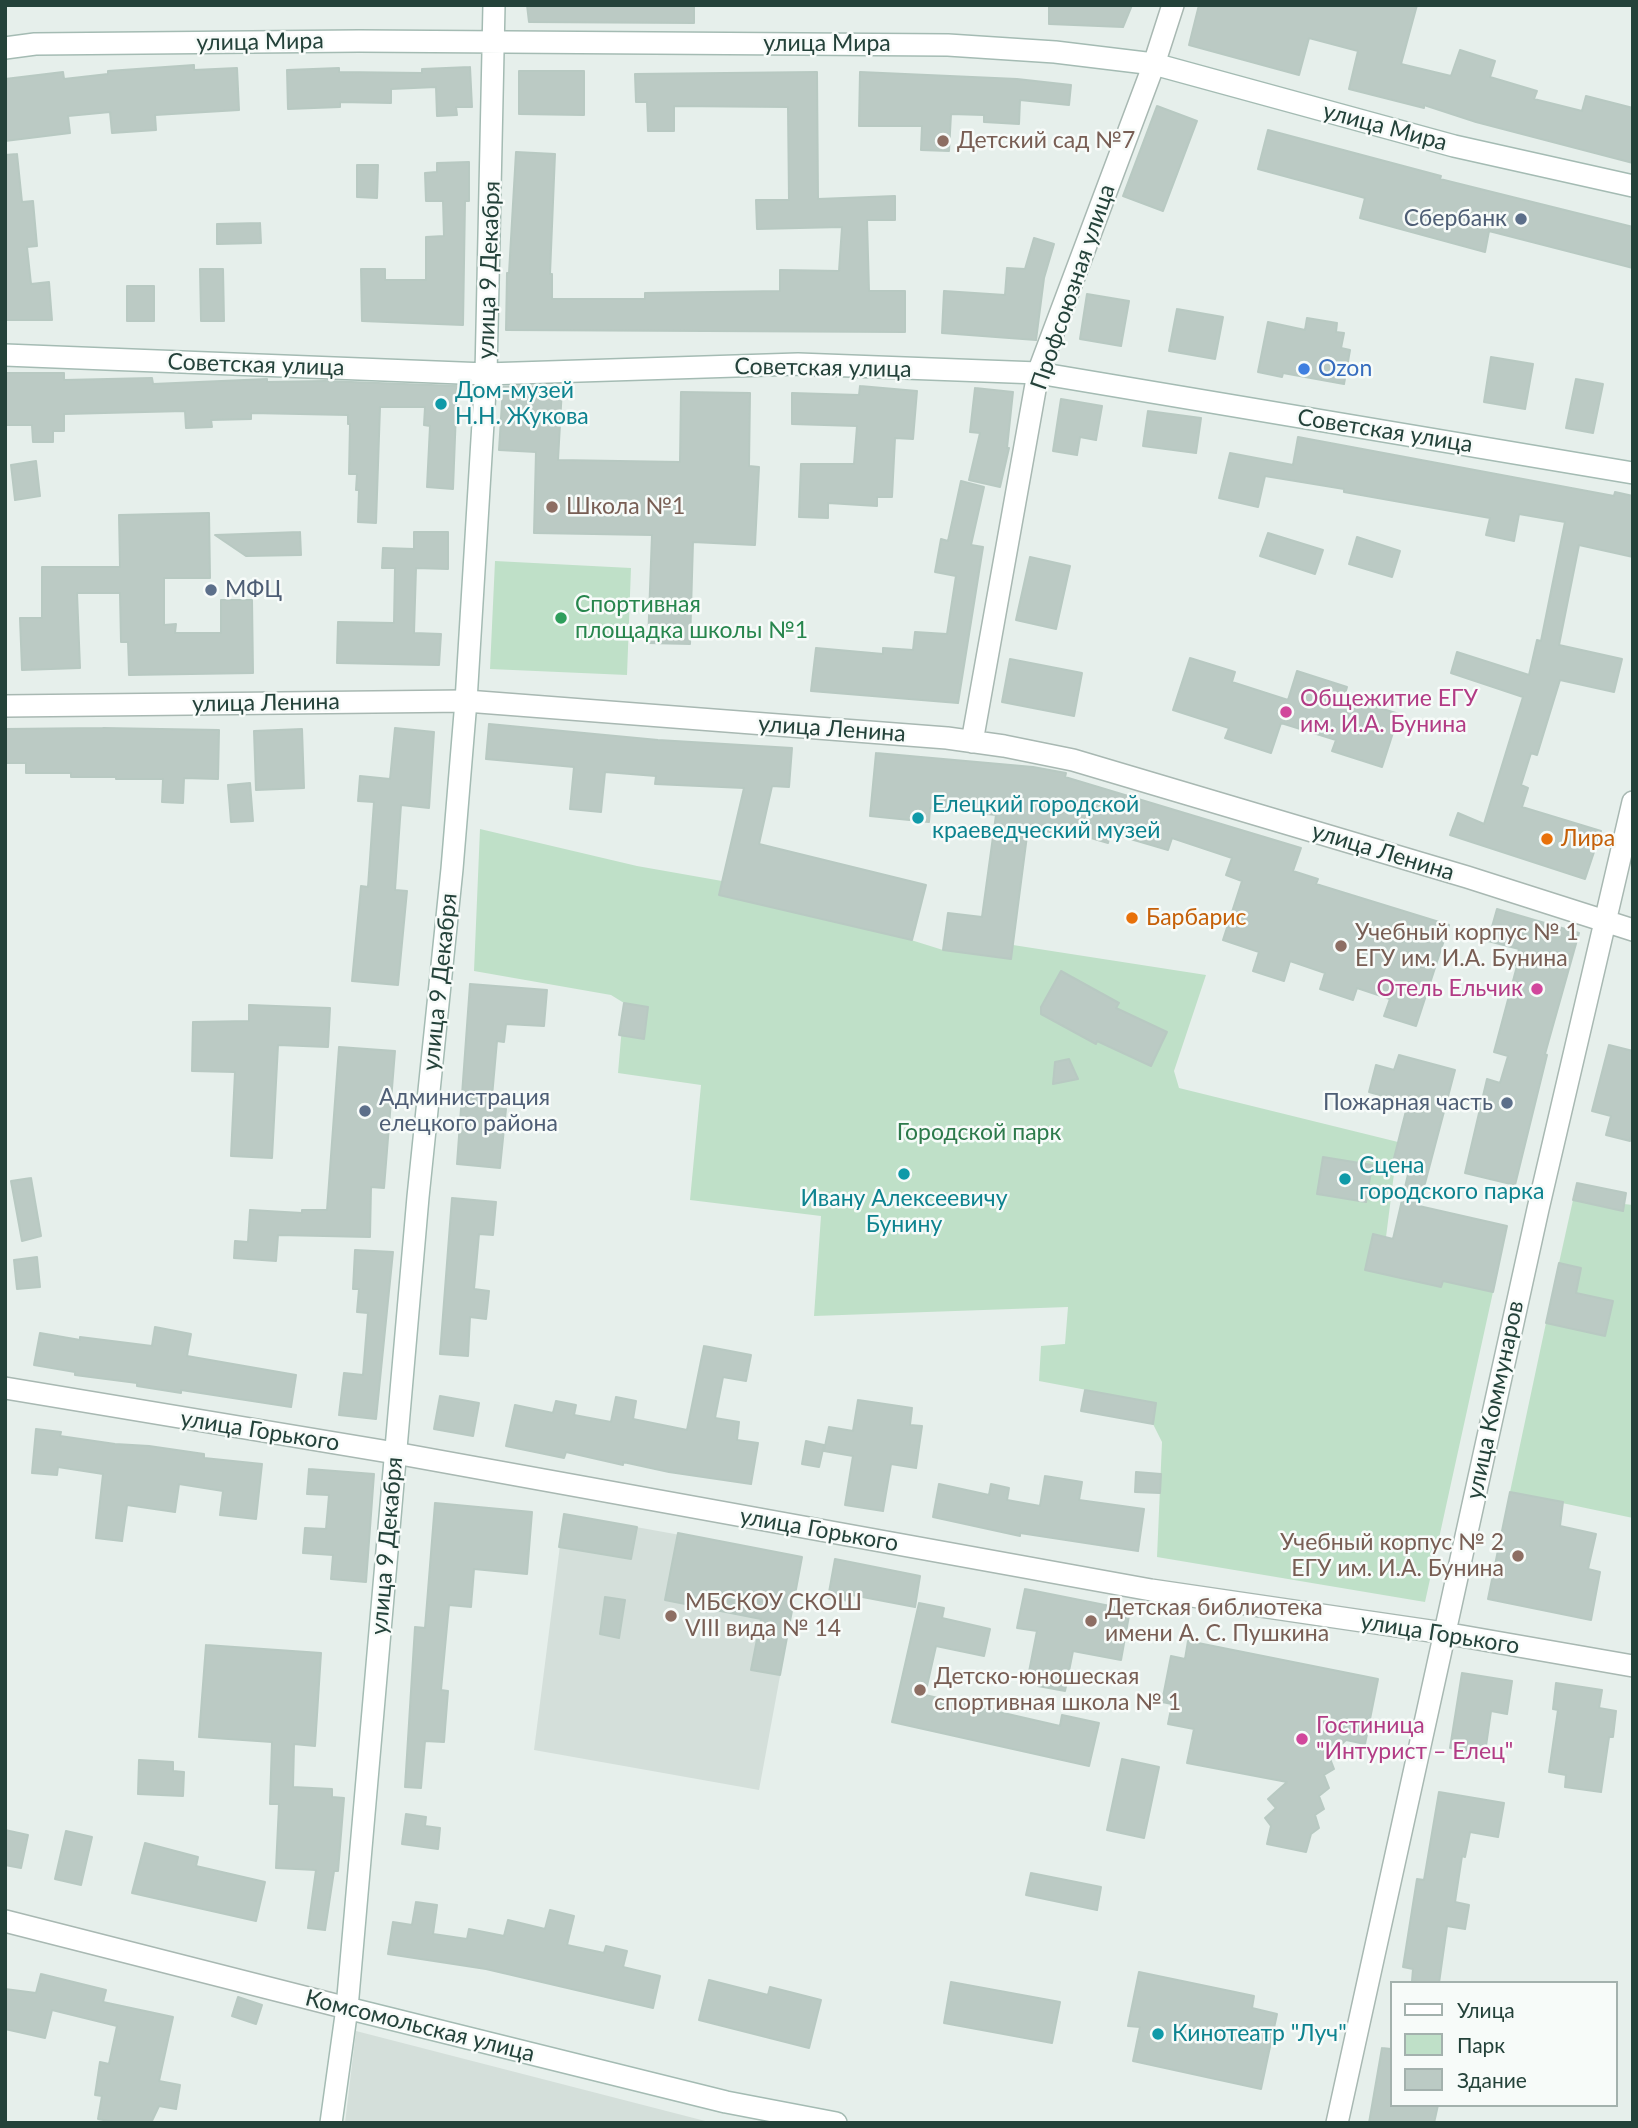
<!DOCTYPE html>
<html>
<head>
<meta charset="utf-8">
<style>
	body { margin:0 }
	#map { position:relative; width:1638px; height:2128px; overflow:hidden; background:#e6efeb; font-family:Lato,sans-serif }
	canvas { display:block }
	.frame { position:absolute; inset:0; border:7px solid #24423a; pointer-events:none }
	.legend { position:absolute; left:1390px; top:1981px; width:228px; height:126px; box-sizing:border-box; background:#f7fbf9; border:2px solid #a3b1ad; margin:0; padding:9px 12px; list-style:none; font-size:21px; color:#24423a }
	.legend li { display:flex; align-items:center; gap:14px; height:35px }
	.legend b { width:35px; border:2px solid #a3b1ad }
</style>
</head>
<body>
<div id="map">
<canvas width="1638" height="2128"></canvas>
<div class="frame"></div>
<ul class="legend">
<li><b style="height:9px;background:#fff"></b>Улица</li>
<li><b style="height:19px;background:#bfe0c8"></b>Парк</li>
<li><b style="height:19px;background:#bbcac4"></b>Здание</li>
</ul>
</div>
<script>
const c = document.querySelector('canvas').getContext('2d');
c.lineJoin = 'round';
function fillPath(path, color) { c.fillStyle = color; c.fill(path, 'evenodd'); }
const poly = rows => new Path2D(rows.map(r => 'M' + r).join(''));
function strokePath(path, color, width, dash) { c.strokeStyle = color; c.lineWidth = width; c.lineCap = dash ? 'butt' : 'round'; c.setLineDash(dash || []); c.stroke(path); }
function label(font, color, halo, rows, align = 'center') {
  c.font = font + ' Lato,sans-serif'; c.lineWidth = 5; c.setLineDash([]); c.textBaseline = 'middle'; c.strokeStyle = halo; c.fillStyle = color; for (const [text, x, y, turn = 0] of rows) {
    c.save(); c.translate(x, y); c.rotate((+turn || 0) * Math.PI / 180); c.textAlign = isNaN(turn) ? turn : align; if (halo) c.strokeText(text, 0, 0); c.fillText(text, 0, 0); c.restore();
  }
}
const built = poly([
	[564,1514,802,1557,759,1790,534,1750],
	[356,2031,713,2123,345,2123]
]);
const green = poly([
	[495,561,631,568,627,675,490,669],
	[480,829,637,866,722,881,943,950,1010,959,1013,945,1206,975,1174,1071,1179,1088,1398,1142,1386,1237,1449,1252,1443,1281,1493,1292,1425,1602,1157,1557,1162,1442,1153,1424,1156,1403,1039,1381,1041,1346,1065,1344,1068,1307,814,1316,821,1216,690,1200,701,1085,618,1073,624,1003,611,995,474,971],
	[1573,1200,1622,1210,1624,1204,1633,1205,1633,1518,1510,1492,1546,1323,1604,1336,1613,1302,1567,1291,1580,1268,1559,1263]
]);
const building = poly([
	[527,5,694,5,694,23,529,22,527,5],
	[1049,5,1132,5,1123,27,1049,24,1049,5],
	[1199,5,1417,5,1401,64,1451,76,1460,50,1495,61,1490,77,1537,91,1534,99,1582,111,1586,96,1633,108,1633,163,1476,122,1424,105,1424,108,1349,89,1358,51,1309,38,1299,75,1189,45,1199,5],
	[194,65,194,70,237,68,239,110,155,115,156,130,112,133,110,112,68,116,70,133,5,141,5,79,63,72,64,79,108,74,108,71,194,65],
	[470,67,472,107,456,107,457,115,437,116,436,87,391,89,391,103,340,102,340,107,288,109,287,70,339,68,339,72,422,73,422,69,470,67],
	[519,71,584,71,584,115,519,114,519,71],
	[817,72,818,199,895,196,895,220,867,220,869,291,905,291,905,332,506,330,507,273,509,273,516,152,555,154,550,274,552,274,552,299,645,299,645,293,780,291,780,270,839,271,842,227,757,229,756,200,789,200,788,107,674,106,674,131,648,131,647,102,636,102,635,74,817,72],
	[860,72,1017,79,1071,85,1069,105,1020,100,1019,124,984,122,984,115,951,114,949,151,921,150,922,126,859,126,860,72],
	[1157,106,1197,121,1163,211,1123,196,1157,106],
	[1268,130,1441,176,1440,179,1633,227,1633,268,1489,231,1485,252,1360,218,1365,198,1258,169,1268,130],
	[17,154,22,202,33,201,37,246,27,247,31,284,49,282,52,320,5,320,5,155,17,154],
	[469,162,469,201,465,201,463,325,362,321,361,269,385,269,385,280,426,280,426,237,444,236,443,201,426,201,425,173,437,172,437,163,469,162],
	[357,165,378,165,377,198,357,197,357,165],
	[260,223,261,243,217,244,217,224,260,223],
	[1034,238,1054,244,1044,278,1036,340,942,333,944,291,1005,295,1007,268,1025,269,1034,238],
	[200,269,223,269,224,321,201,321,200,269],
	[127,286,154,286,154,321,127,321,127,286],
	[1087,294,1129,301,1121,346,1080,339,1087,294],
	[1177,309,1223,317,1215,359,1169,351,1177,309],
	[1307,318,1337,323,1336,332,1344,333,1341,348,1350,350,1344,384,1283,373,1282,377,1258,372,1268,322,1305,330,1307,318],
	[1491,357,1533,364,1525,409,1484,402,1491,357],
	[5,373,64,373,64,380,152,378,153,384,267,379,267,382,325,381,457,386,453,489,427,487,430,426,424,425,425,407,380,407,376,523,358,522,359,490,356,490,357,474,349,474,350,424,348,424,348,415,251,413,251,419,211,420,212,427,186,428,185,411,64,414,64,431,53,431,53,442,33,442,32,425,5,425,5,373],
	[1576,379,1603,384,1593,433,1566,428,1576,379],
	[521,386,562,388,558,460,680,462,681,392,750,393,749,466,759,467,755,545,693,542,690,644,648,643,652,535,534,533,536,452,499,450,503,387,521,386],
	[860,386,917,391,913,439,895,438,892,497,877,497,877,506,828,503,828,518,799,517,801,464,854,464,857,426,792,424,792,393,859,395,860,386],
	[975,388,1013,392,1007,448,1009,448,1000,487,969,480,980,433,970,432,975,388],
	[1061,399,1102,406,1096,440,1080,437,1077,455,1053,451,1061,399],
	[1148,411,1201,418,1196,453,1143,446,1148,411],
	[1298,437,1614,496,1615,492,1633,496,1633,557,1579,545,1559,645,1622,659,1614,692,1560,680,1537,755,1531,753,1521,785,1528,788,1522,807,1601,831,1585,879,1450,835,1458,813,1484,824,1523,697,1451,673,1457,652,1529,675,1537,640,1541,641,1565,522,1519,514,1514,541,1486,535,1490,518,1344,492,1344,489,1265,476,1258,507,1219,498,1230,453,1293,465,1298,437],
	[36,461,40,496,15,500,11,465,36,461],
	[961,481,984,487,971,545,983,547,958,703,811,691,816,648,883,654,883,648,913,650,915,632,947,634,956,576,935,572,941,539,948,541,961,481],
	[209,513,210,578,164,578,164,625,176,624,175,633,221,633,221,600,252,600,253,673,129,675,128,642,121,642,120,593,77,593,80,668,22,670,20,618,42,618,42,567,120,567,119,515,209,513],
	[300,532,301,555,246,556,215,535,300,532],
	[414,532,448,532,448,569,416,568,414,633,441,634,439,665,337,663,338,622,394,623,395,568,382,568,383,548,414,549,414,532],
	[1268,533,1323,550,1315,574,1260,556,1268,533],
	[1357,537,1400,551,1392,577,1349,564,1357,537],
	[1030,557,1070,566,1056,629,1016,620,1030,557],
	[1190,658,1235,672,1232,682,1288,700,1297,671,1347,687,1344,697,1399,714,1382,767,1332,751,1336,740,1281,723,1271,753,1225,738,1229,728,1173,710,1190,658],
	[1010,659,1082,673,1074,716,1002,702,1010,659],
	[489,724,658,740,792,748,789,787,772,786,759,844,926,885,912,940,719,895,744,788,655,784,656,776,605,772,601,812,570,809,574,767,486,759,489,724],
	[103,728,219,730,218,779,184,778,183,803,162,802,163,779,116,779,116,777,71,777,71,773,26,773,26,763,5,763,5,729,103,728],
	[395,728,434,732,429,808,401,805,395,890,407,891,398,985,352,981,361,886,368,887,374,802,358,801,360,776,390,779,395,728],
	[302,729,304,788,256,790,254,731,302,729],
	[876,753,1033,767,1066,773,1065,777,1301,848,1293,871,1318,879,1316,884,1449,925,1416,1026,1384,1016,1390,999,1357,988,1353,1000,1320,989,1325,973,1290,961,1284,981,1253,971,1259,952,1223,940,1242,881,1226,875,1232,858,1172,838,1168,850,1110,833,1108,843,1057,828,1056,833,1028,828,1011,959,943,950,948,913,982,917,996,815,930,808,929,822,870,816,876,753],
	[250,783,253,821,231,822,228,785,250,783],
	[1497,909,1579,933,1545,1054,1547,1055,1515,1185,1465,1173,1487,1079,1500,1083,1508,1056,1494,1052,1517,966,1515,965,1519,949,1488,941,1497,909],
	[1061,971,1119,1003,1116,1008,1167,1032,1151,1066,1097,1041,1096,1044,1041,1014,1041,1007,1061,971],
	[470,984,547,990,544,1026,506,1024,504,1042,497,1041,491,1108,506,1109,500,1168,457,1164,470,984],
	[624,1003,648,1007,644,1039,619,1035,624,1003],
	[249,1005,330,1008,328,1047,278,1045,272,1158,231,1156,235,1072,192,1071,193,1022,249,1021,249,1005],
	[1609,1045,1633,1051,1633,1130,1630,1141,1606,1135,1611,1116,1592,1111,1609,1045],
	[339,1047,395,1051,384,1188,371,1187,370,1237,278,1235,276,1261,234,1258,235,1241,248,1242,250,1210,302,1213,302,1210,327,1210,339,1047],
	[1399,1055,1455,1070,1419,1206,1507,1226,1493,1292,1443,1281,1441,1287,1365,1270,1373,1234,1393,1239,1409,1170,1392,1166,1408,1103,1369,1092,1376,1065,1394,1070,1399,1055],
	[1069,1059,1078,1079,1053,1084,1055,1062,1069,1059],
	[1323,1157,1372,1165,1366,1202,1317,1194,1323,1157],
	[31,1178,41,1236,22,1241,11,1181,31,1178],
	[1577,1183,1626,1193,1623,1211,1573,1200,1577,1183],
	[452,1198,496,1202,493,1235,479,1234,474,1289,489,1291,486,1319,470,1317,468,1356,440,1354,452,1198],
	[355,1250,393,1252,376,1419,339,1415,344,1373,363,1375,368,1313,357,1312,359,1289,353,1289,355,1250],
	[37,1257,40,1287,17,1289,14,1260,37,1257],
	[1559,1263,1581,1268,1576,1293,1613,1301,1605,1336,1546,1323,1559,1263],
	[155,1327,191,1334,187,1356,296,1375,291,1407,181,1390,181,1393,137,1386,137,1383,75,1375,75,1372,34,1365,40,1333,80,1340,80,1337,152,1346,155,1327],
	[704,1346,751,1355,746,1381,723,1377,715,1418,739,1422,737,1440,758,1443,751,1484,669,1472,623,1462,623,1465,566,1452,564,1458,506,1446,515,1405,553,1413,556,1401,576,1405,574,1415,611,1422,616,1397,636,1401,633,1419,687,1430,704,1346],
	[1085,1390,1156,1403,1153,1424,1081,1411,1085,1390],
	[440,1396,479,1403,473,1436,434,1429,440,1396],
	[858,1400,912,1408,910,1425,922,1426,916,1468,891,1464,883,1511,845,1505,853,1456,824,1451,829,1427,853,1431,858,1400],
	[36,1429,61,1432,60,1436,115,1444,149,1446,204,1454,204,1458,262,1464,256,1519,220,1515,223,1491,179,1484,175,1512,127,1505,122,1541,96,1538,103,1474,58,1467,57,1475,32,1473,36,1429],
	[806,1441,824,1445,819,1467,802,1464,806,1441],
	[309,1469,374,1474,366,1582,331,1579,333,1555,303,1553,305,1528,326,1529,329,1495,307,1494,309,1469],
	[1136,1472,1161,1474,1160,1493,1135,1492,1136,1472],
	[1045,1476,1082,1482,1079,1500,1144,1509,1138,1551,1020,1533,1020,1536,933,1517,939,1484,989,1495,991,1484,1009,1488,1007,1500,1040,1506,1045,1476],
	[1510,1492,1563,1502,1560,1526,1596,1534,1588,1569,1600,1572,1591,1620,1488,1599,1510,1492],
	[435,1503,532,1512,527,1574,474,1569,471,1607,449,1605,441,1690,448,1691,444,1742,425,1741,421,1788,405,1787,415,1627,425,1628,435,1503],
	[564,1514,637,1527,631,1559,559,1547,564,1514],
	[678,1533,802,1557,780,1675,751,1670,761,1619,665,1600,678,1533],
	[835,1559,920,1576,915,1607,852,1595,850,1601,828,1598,835,1559],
	[1025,1589,1130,1610,1121,1660,1073,1651,1065,1691,1038,1686,1040,1674,1029,1672,1037,1631,1017,1628,1025,1589],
	[605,1597,625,1600,619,1638,600,1634,605,1597],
	[919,1603,944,1608,942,1618,990,1629,984,1656,936,1646,925,1695,1060,1726,1062,1715,1099,1723,1089,1766,892,1722,919,1603],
	[1188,1641,1378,1679,1365,1744,1346,1740,1329,1756,1334,1769,1324,1775,1329,1788,1319,1796,1324,1809,1315,1815,1319,1828,1311,1834,1306,1852,1267,1844,1271,1826,1265,1818,1276,1808,1268,1799,1287,1782,1187,1763,1194,1729,1168,1724,1172,1704,1162,1702,1171,1656,1185,1659,1188,1641],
	[206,1645,321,1653,315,1746,294,1744,293,1787,332,1789,332,1797,344,1798,338,1871,334,1871,325,1930,308,1928,316,1870,276,1868,279,1804,270,1804,272,1742,199,1737,206,1645],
	[1462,1673,1512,1681,1507,1714,1491,1711,1485,1753,1450,1748,1462,1673],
	[1556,1683,1602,1690,1599,1708,1616,1711,1613,1737,1609,1737,1601,1792,1565,1787,1566,1775,1549,1772,1558,1710,1553,1709,1556,1683],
	[1122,1759,1159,1767,1144,1838,1107,1830,1122,1759],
	[139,1760,173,1762,173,1771,184,1772,183,1796,138,1794,139,1760],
	[1439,1792,1504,1803,1498,1837,1470,1832,1465,1857,1462,1856,1455,1902,1469,1905,1465,1929,1447,1926,1439,1983,1423,1983,1412,1981,1413,1969,1403,1967,1417,1879,1424,1880,1439,1792],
	[406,1814,426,1817,425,1826,440,1828,438,1849,402,1844,406,1814],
	[5,1830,28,1835,21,1868,5,1865,5,1830],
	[66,1831,92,1837,81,1885,55,1879,66,1831],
	[145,1843,198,1857,196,1866,265,1882,256,1921,132,1893,145,1843],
	[1031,1873,1101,1887,1097,1910,1026,1895,1031,1873],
	[416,1902,437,1905,433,1934,467,1939,469,1929,504,1936,508,1920,545,1929,550,1910,574,1916,567,1945,604,1953,606,1946,627,1951,623,1967,660,1976,653,2008,486,1969,388,1954,393,1922,412,1925,416,1902],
	[1139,1972,1254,1996,1252,2008,1277,2014,1261,2089,1133,2061,1140,2027,1128,2026,1139,1972],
	[41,1974,106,1990,103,2002,173,2017,159,2081,180,2085,176,2109,159,2106,151,2123,119,2123,98,2119,102,2096,95,2095,100,2062,109,2064,117,2026,52,2010,45,2038,5,2029,5,1989,36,1993,41,1974],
	[709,1980,768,1995,770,1987,821,2000,809,2048,699,2020,709,1980],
	[951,1982,1060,2002,1052,2043,944,2023,951,1982],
	[238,1997,262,2005,256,2024,232,2016,238,1997],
	[1382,2048,1391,2049,1391,2105,1438,2105,1434,2123,1369,2123,1382,2048]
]);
const street = poly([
	[5,706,466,701,947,738,1004,746,1073,760,1467,877,1633,930],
	[972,742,1038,373,1154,64,1173,5],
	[5,1388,395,1453,1151,1590,1444,1633,1633,1666],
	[5,1921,347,2008],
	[1337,2123,1538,1209,1633,802]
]);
const secondary = poly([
	[5,48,35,44,359,41,948,45,1055,52,1154,64,1454,146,1633,186],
	[5,355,486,374,798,364,1038,373,1633,473],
	[347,2008,726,2102,836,2123],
	[331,2123,347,2008,418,1197,452,869,466,701,486,374,494,5]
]);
const markers = [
	[943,141,7,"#8d6e63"],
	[1521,219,7,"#5c6f8a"],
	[1304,369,7,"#3f7fe0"],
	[441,404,7,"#0f9aa8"],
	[552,507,7,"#8d6e63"],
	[211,590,7,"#5c6f8a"],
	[561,618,7,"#2e9e5b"],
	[1286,712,7,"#d1479c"],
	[918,818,7,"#0f9aa8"],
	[1547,839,7,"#e8710a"],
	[1132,918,7,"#e8710a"],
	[1341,946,7,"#8d6e63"],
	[1537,989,7,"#d1479c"],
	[1507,1103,7,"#5c6f8a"],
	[365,1111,7,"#5c6f8a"],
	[904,1174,7,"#0f9aa8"],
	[1345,1179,7,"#0f9aa8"],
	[1518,1556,7,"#8d6e63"],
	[671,1616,7,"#8d6e63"],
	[1091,1621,7,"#8d6e63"],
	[920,1690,7,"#8d6e63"],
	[1302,1739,7,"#d1479c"],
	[1158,2034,7,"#0f9aa8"]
];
const streetNames = [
	["улица Мира",260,42,-1],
	["улица Мира",827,44],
	["улица Мира",1385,127,15],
	["улица 9 Декабря",489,270,-88],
	["Профсоюзная улица",1073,287,-71],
	["Советская улица",256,365,2],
	["Советская улица",823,368,1],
	["Советская улица",1385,431,9],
	["улица Ленина",266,703,-1],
	["улица Ленина",832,729,4],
	["улица Ленина",1383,852,17],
	["улица 9 Декабря",440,982,-84],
	["улица Коммунаров",1495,1400,-78],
	["улица Горького",260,1431,9],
	["улица Горького",819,1530,10],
	["улица 9 Декабря",387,1546,-85],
	["улица Горького",1440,1634,9],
	["Комсомольская улица",420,2026,14]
];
const educationNames = [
	["Детский сад №7",957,141],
	["Школа №1",566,507],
	["Учебный корпус № 1",1355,933],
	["ЕГУ им. И.А. Бунина",1355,959],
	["Учебный корпус № 2",1504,1543,"right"],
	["ЕГУ им. И.А. Бунина",1504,1569,"right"],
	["МБСКОУ СКОШ",685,1603],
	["VIII вида № 14",685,1629],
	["Детская библиотека",1105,1608],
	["имени А. С. Пушкина",1105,1634],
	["Детско-юношеская",934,1677],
	["спортивная школа № 1",934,1703]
];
const serviceNames = [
	["Сбербанк",1507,219],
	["МФЦ",225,590,"left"],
	["Администрация",379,1098,"left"],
	["елецкого района",379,1124,"left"],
	["Пожарная часть",1493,1103]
];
const shopNames = [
	["Ozon",1318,369]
];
const cultureNames = [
	["Дом-музей",455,391],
	["Н.Н. Жукова",455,417],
	["Елецкий городской",932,805],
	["краеведческий музей",932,831],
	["Сцена",1359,1166],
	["городского парка",1359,1192],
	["Ивану Алексеевичу",904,1199,"center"],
	["Бунину",904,1225,"center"],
	["Кинотеатр \"Луч\"",1172,2034]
];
const leisureNames = [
	["Спортивная",575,605],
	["площадка школы №1",575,631]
];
const hotelNames = [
	["Общежитие ЕГУ",1300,699],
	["им. И.А. Бунина",1300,725],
	["Отель Ельчик",1523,989,"right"],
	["Гостиница",1316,1726],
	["\"Интурист – Елец\"",1316,1752]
];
const foodNames = [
	["Лира",1561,839],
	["Барбарис",1146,918]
];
const parkNames = [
	["Городской парк",979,1133]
];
fillPath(built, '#d4dfda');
fillPath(green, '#bfe0c8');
fillPath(building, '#bbcac4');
strokePath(building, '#b8c9c2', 2);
strokePath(street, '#a8b8b2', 24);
strokePath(secondary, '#a4bbb3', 24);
strokePath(street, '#fff', 21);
strokePath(secondary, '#fff', 21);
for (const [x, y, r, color] of markers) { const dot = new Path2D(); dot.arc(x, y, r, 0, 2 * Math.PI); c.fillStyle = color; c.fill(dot); strokePath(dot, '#f7fbf9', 2.5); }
label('23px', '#24423a', '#f7fbf9', streetNames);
label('23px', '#785e54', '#f7fbf9', educationNames, 'left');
label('23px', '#4e5e75', '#f7fbf9', serviceNames, 'right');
label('23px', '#366cbe', '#f7fbf9', shopNames, 'left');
label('23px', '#0d838f', '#f7fbf9', cultureNames, 'left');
label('23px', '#27864d', '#f7fbf9', leisureNames, 'left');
label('23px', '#b23c85', '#f7fbf9', hotelNames, 'left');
label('23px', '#c56008', '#f7fbf9', foodNames, 'left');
label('23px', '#2d7a4b', '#f7fbf9', parkNames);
</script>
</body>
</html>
